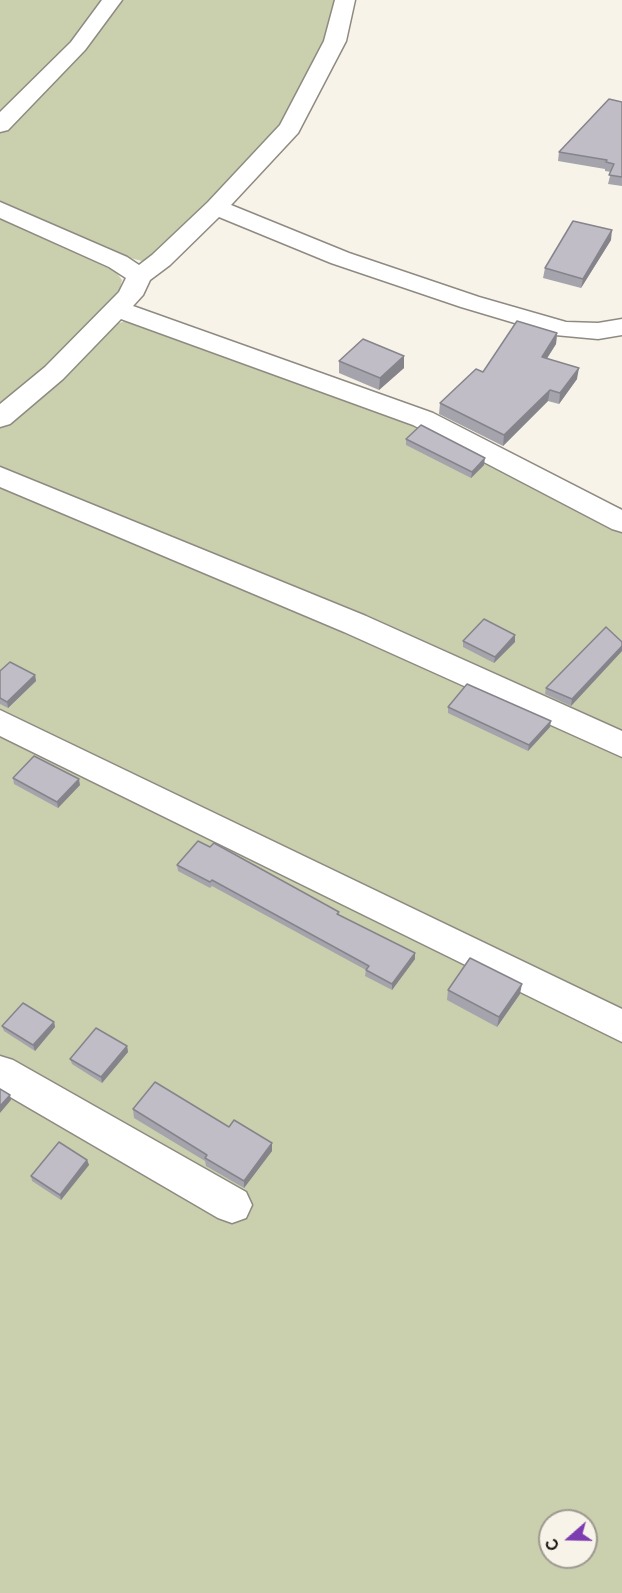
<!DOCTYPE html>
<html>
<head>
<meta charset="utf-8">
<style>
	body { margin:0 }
	#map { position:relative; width:622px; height:1593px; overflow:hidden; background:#f8f3e8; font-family:Raleway,sans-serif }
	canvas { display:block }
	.north { position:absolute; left:538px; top:1509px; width:60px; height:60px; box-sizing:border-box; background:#f8f3e8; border:2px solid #9d9991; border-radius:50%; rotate:250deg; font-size:16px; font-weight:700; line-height:24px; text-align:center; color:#14120f }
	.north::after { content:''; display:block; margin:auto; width:21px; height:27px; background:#7d3cb0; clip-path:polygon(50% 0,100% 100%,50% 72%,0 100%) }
</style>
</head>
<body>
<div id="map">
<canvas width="622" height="1593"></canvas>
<div class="north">С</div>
</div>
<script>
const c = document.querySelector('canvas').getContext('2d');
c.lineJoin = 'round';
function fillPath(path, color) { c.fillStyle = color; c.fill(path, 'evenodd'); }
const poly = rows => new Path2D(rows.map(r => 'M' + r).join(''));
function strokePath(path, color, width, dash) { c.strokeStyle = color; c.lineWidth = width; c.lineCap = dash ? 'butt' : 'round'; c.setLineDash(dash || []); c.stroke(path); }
const green = poly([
	[0,0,339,0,328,40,282,124,156,257,142,261,122,256,0,203],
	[0,217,110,264,122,280,119,292,47,370,0,408],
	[130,320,408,419,622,508,622,1593,0,1593,0,428,66,376,115,324],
	[550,1521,586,1521,586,1557,550,1557]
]);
const minor = poly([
	[102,0,122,0,85,50,8,130,0,132,0,112,71,42,102,0],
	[335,0,355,0,346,41,298,133,231,205,349,253,479,297,566,322,598,323,622,319,622,335,598,339,555,335,461,307,331,263,219,217,170,265,150,280,143,295,133,306,433,413,622,510,622,532,612,529,413,425,121,319,63,379,10,424,0,427,0,404,45,367,119,292,126,278,109,267,0,218,0,202,127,257,139,265,152,255,208,202,280,125,324,41,335,0],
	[0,467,366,616,622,731,622,757,344,632,0,487,0,467],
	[0,710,622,1009,622,1042,0,736,0,710],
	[0,1056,13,1060,246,1192,252,1205,246,1218,232,1223,218,1218,0,1091,0,1056]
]);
const wall = poly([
	[622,102,622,186,608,184,611,172,605,171,605,169,558,161,559,152],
	[611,240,581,288,543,278,545,268],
	[557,333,556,344,547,358,577,379,559,404,548,401,503,446,439,414,440,403,483,372],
	[404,356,404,368,379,390,339,373,339,361],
	[406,439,484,465,471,478,406,445],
	[515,635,515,642,494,663,463,647,463,641],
	[622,642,622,651,571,706,545,694,546,688],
	[0,671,35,675,36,681,8,708,0,704],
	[448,707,550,727,528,751,448,713],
	[13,778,80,785,58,808,14,784],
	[177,865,339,912,339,915,415,959,392,990,365,976,366,970,212,886,210,888,178,871],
	[448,990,520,994,497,1027,447,1000],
	[54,1022,55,1027,35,1051,4,1031,2,1026],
	[127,1046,128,1052,102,1083,72,1064,70,1059],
	[133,1109,229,1127,272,1143,272,1151,244,1188,206,1166,205,1161,134,1118],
	[87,1160,89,1165,61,1200,32,1181,31,1176]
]);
const shadedWall = poly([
	[612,230,611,240,581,288,583,279],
	[557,333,556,344,541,368,542,357],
	[404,356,404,368,379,390,380,378],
	[579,368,577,379,559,404,560,393],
	[550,390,548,401,503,446,504,435],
	[485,458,484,465,471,478,472,472],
	[515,635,515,642,494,663,495,657],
	[622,646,622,651,571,706,572,699],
	[35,675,36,681,8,708,7,702],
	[551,721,550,727,528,751,529,745],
	[79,779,80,785,58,808,57,802],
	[415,953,415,959,392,990,392,984],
	[522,984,520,994,497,1027,499,1017],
	[54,1022,55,1027,35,1051,33,1045],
	[127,1046,128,1052,102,1083,101,1077],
	[10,1095,11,1100,0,1113,0,1106],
	[272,1143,272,1151,244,1188,244,1181],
	[87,1160,89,1165,61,1200,60,1195]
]);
const building = poly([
	[609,99,622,102,622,177,609,175,614,164,606,162,607,160,559,152,609,99],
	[573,221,612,230,583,279,545,268,573,221],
	[517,321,557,333,542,357,579,368,560,393,550,390,504,435,440,403,476,369,483,372,517,321],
	[363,339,404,356,380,378,339,361,363,339],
	[421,425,485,458,472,472,406,439,421,425],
	[484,619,515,635,495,657,463,641,484,619],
	[606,627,622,642,622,646,572,699,546,688,606,627],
	[10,662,35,675,7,702,0,698,0,671,10,662],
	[467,684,551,721,529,745,448,707,467,684],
	[34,756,79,779,57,802,13,778,34,756],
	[198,841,210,847,214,843,339,912,337,914,415,953,392,984,366,970,369,966,212,880,210,882,177,865,198,841],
	[470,958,522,984,499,1017,448,990,470,958],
	[23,1003,54,1022,33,1045,2,1026,23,1003],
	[96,1028,127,1046,101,1077,70,1059,96,1028],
	[155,1082,229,1127,234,1120,272,1143,244,1181,205,1158,207,1155,133,1109,155,1082],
	[0,1089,10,1095,0,1106,0,1089],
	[59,1142,87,1160,60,1195,31,1176,59,1142]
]);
fillPath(green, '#cad0ae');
strokePath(minor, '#8f8a81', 3);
fillPath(minor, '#fff');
fillPath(wall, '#a5a3ab');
fillPath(shadedWall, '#86848b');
fillPath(building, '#c0bdc7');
strokePath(building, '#86848b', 1.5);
</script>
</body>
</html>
